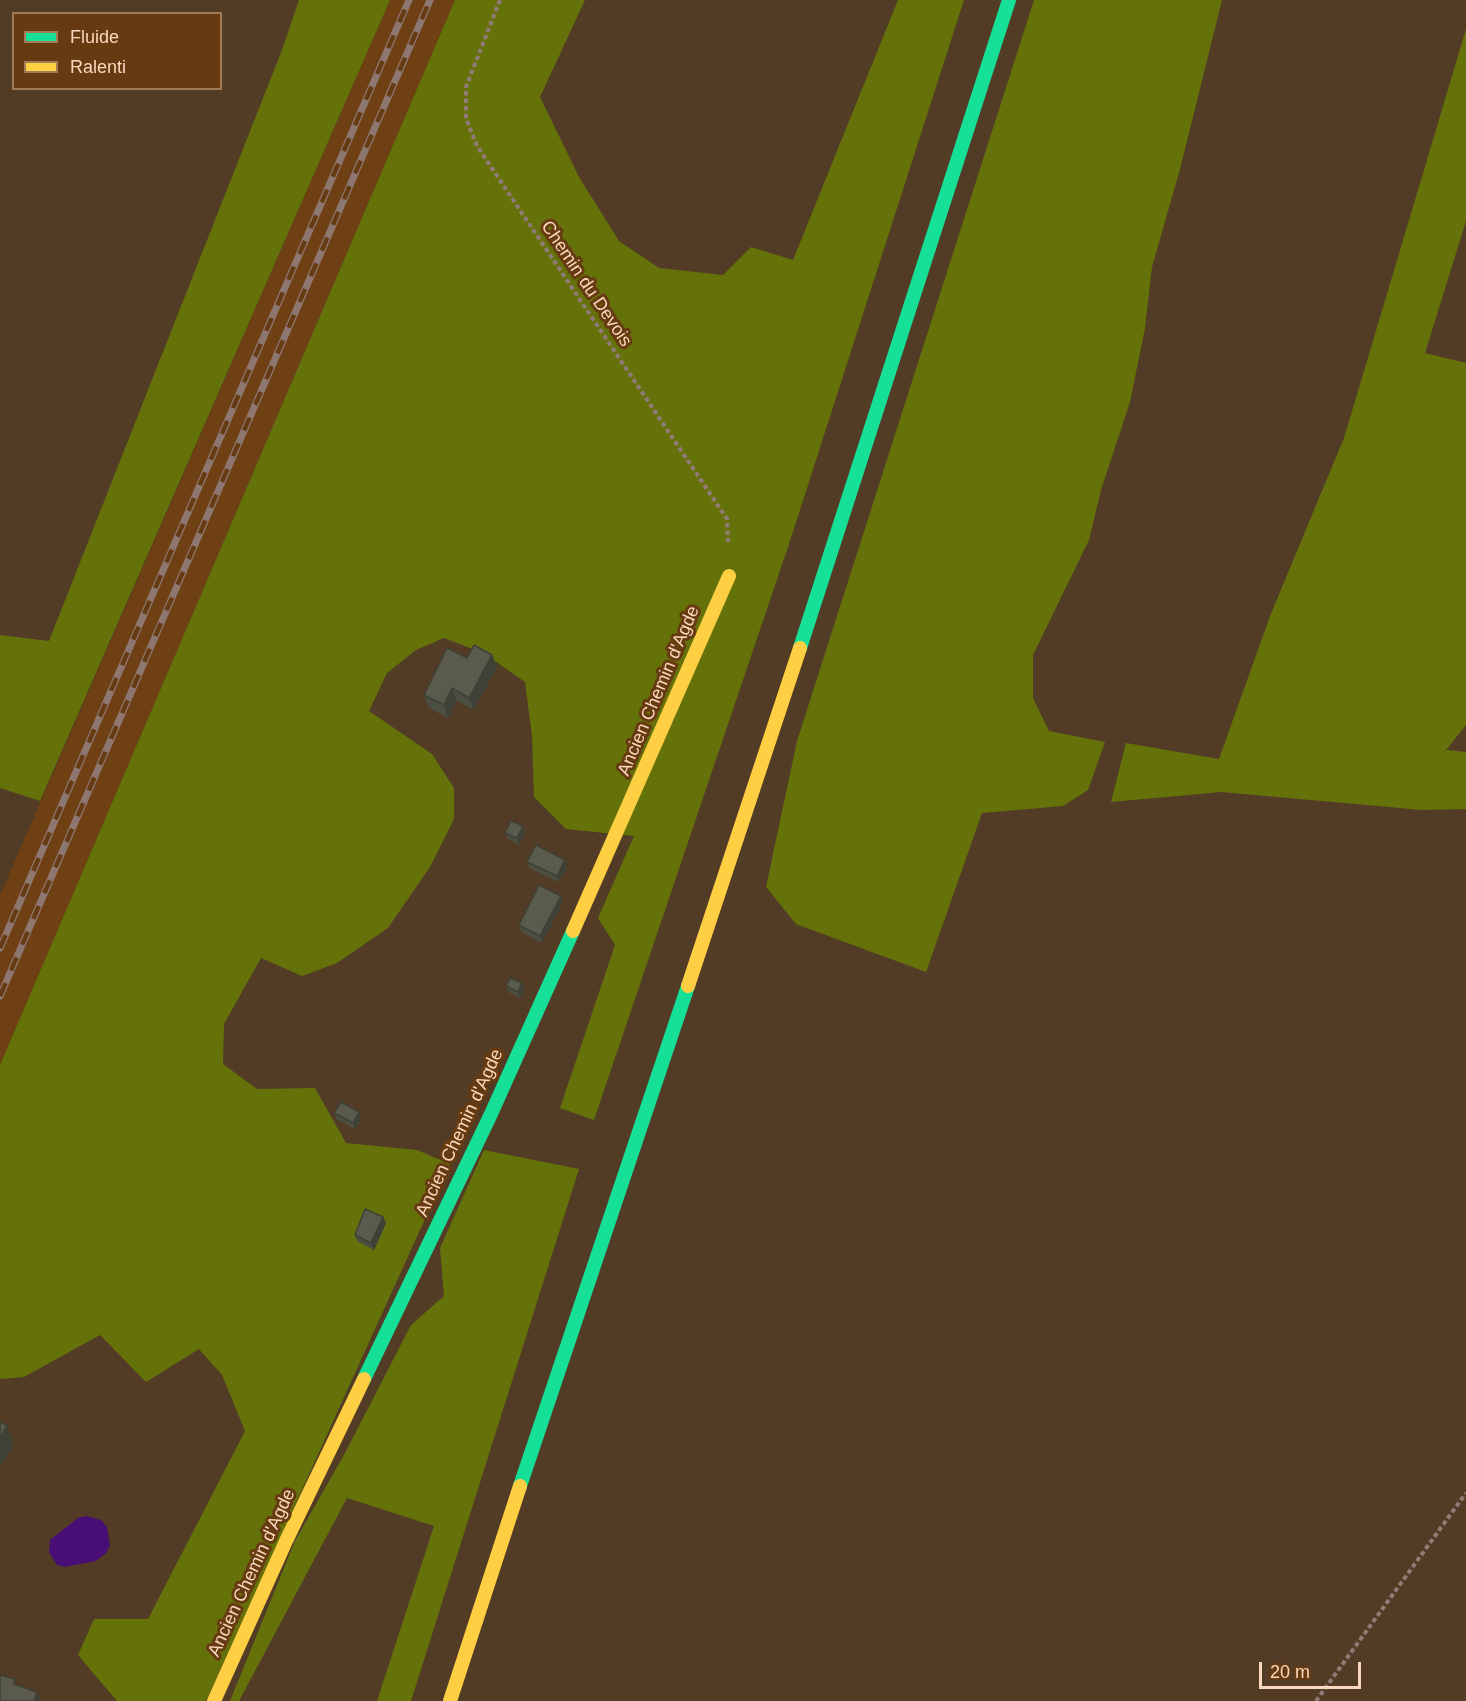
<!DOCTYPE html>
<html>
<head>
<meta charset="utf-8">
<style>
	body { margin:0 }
	#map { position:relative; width:1466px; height:1701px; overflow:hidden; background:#533c25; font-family:Helvetica,sans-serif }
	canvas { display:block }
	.legend { position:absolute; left:12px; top:12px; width:210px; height:78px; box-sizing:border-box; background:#673b11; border:2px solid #a27a56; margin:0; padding:8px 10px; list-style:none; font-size:18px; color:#fad8be }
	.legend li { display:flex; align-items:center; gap:12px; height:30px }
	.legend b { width:30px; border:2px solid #a27a56 }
	.scale { position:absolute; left:1259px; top:1662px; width:102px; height:27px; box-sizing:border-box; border:3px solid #fad8be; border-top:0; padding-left:8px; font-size:18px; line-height:21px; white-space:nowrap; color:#fad8be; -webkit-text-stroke:4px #673b11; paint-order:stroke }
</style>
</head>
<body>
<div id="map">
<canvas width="1466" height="1701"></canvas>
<ul class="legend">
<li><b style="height:8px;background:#16e098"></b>Fluide</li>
<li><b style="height:8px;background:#ffcf43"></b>Ralenti</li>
</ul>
<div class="scale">20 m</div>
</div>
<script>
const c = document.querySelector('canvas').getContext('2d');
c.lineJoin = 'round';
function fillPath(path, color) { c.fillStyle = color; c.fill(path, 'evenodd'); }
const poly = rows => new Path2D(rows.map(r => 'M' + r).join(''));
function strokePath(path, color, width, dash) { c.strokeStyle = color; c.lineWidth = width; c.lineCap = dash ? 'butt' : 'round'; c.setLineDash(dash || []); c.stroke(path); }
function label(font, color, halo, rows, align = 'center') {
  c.font = font + ' Helvetica,sans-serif'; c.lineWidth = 6; c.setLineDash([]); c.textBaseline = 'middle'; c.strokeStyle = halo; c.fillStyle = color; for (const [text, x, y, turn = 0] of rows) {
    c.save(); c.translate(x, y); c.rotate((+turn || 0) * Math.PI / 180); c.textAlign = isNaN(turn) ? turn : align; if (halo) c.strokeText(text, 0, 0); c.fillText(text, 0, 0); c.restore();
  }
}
const built = poly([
	[390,0,455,0,0,1065,0,895]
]);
const green = poly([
	[299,0,390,0,40,801,0,788,0,635,49,641,282,50],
	[455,0,585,0,540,97,579,177,619,241,659,268,723,275,751,247,793,260,898,0,964,0,789,544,594,1120,560,1108,615,945,598,918,634,836,566,829,534,797,532,736,525,682,485,654,444,638,416,650,387,673,369,711,432,754,454,788,454,819,430,867,388,928,337,963,302,976,261,958,224,1024,223,1064,257,1089,315,1088,346,1143,417,1150,450,1164,206,1701,117,1701,78,1655,94,1619,148,1619,245,1431,222,1375,199,1349,146,1382,100,1335,24,1377,0,1379,0,1065],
	[1034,0,1222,0,1180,169,1152,267,1145,328,1130,402,1101,490,1089,540,1033,655,1033,698,1049,731,1105,742,1088,790,1063,806,982,813,926,972,796,924,766,887,797,741],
	[1466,29,1466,221,1425,353,1466,363,1466,725,1446,750,1466,752,1466,809,1422,810,1221,792,1111,802,1126,743,1219,759,1270,616,1344,438],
	[484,1150,579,1169,411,1701,377,1701,434,1526,347,1498,239,1701,230,1701,295,1541,345,1453,411,1325,444,1296,440,1248]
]);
const water = poly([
	[86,1516,101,1520,107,1527,110,1546,106,1553,96,1561,65,1567,57,1565,49,1552,50,1540,78,1518]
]);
const path = poly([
	[500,0,466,87,466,118,477,146,727,519,728,542],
	[1316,1701,1466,1493]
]);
const fast = poly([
	[800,648,1009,0],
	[364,1379,491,1114,573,931],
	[520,1486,688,986]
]);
const slow = poly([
	[573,931,729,576],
	[688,986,800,648],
	[214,1701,286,1541,364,1379],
	[450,1701,520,1486]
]);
const rail = poly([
	[0,948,409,0],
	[0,996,430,0]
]);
const wall = poly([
	[492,655,497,667,474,710,457,701,448,718,429,708,424,695,467,658],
	[523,826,525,832,519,845,508,839,505,833],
	[565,860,567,867,559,882,529,868,527,862],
	[563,902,542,943,521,932,519,925],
	[522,983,524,990,520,998,508,992,506,986],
	[334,1113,361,1118,355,1129,336,1119],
	[383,1217,386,1223,374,1250,357,1241,355,1235]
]);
const shadedWall = poly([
	[492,655,497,667,474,710,469,698],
	[452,688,457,701,448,718,444,705],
	[523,826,525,832,519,845,517,838],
	[565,860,567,867,559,882,557,876],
	[561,896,563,902,542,943,540,936],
	[522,983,524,990,520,998,518,992],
	[359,1112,361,1118,355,1129,353,1123],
	[383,1217,386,1223,374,1250,371,1243],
	[7,1426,14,1444,0,1467,0,1438],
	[37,1692,40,1701,34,1701]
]);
const building = poly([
	[474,645,492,655,469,698,452,688,444,705,424,695,447,648,467,658,474,645],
	[511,821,523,826,517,838,505,833,511,821],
	[536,845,565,860,557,876,527,862,536,845],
	[539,885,561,896,540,936,519,925,539,885],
	[510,978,522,983,518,992,506,986,510,978],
	[341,1102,359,1112,353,1123,334,1113,341,1102],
	[365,1209,383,1217,371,1243,355,1235,365,1209],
	[0,1422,7,1426,0,1438,0,1422],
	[0,1675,15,1679,14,1684,37,1692,34,1701,0,1701,0,1675]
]);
const streetNames = [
	["Chemin du Devois",586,284,56],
	["Ancien Chemin d'Agde",659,691,-67],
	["Ancien Chemin d'Agde",460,1133,-65],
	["Ancien Chemin d'Agde",252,1573,-65]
];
fillPath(built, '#6e4014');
fillPath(green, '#65720a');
fillPath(water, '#480e76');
strokePath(path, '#917b77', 4, [4.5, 3]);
strokePath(fast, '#16e098', 14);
strokePath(slow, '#ffcf43', 14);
strokePath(rail, '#8e7771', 7);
strokePath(rail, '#673b11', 4.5, [14]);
fillPath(wall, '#4d4e42');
fillPath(shadedWall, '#3f4036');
fillPath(building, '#5a5b4d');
strokePath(building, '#3f4036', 1.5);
label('18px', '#fad8be', '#673b11', streetNames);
</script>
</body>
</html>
